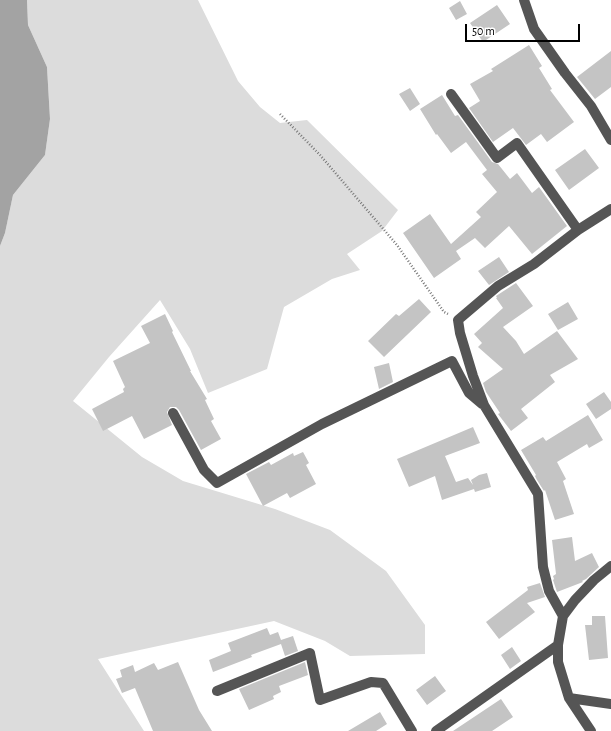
<!DOCTYPE html>
<html>
<head>
<meta charset="utf-8">
<style>
	body { margin:0 }
	#map { position:relative; width:611px; height:731px; overflow:hidden; background:#fff; font-family:"Alegreya Sans",sans-serif }
	canvas { display:block }
	.scale { position:absolute; left:465px; top:24px; width:115px; height:18px; box-sizing:border-box; border:2px solid #000; border-top:0; padding-left:5px; font-size:12px; line-height:14px; white-space:nowrap; color:#000; -webkit-text-stroke:3px #fff; paint-order:stroke }
</style>
</head>
<body>
<div id="map">
<canvas width="611" height="731"></canvas>
<div class="scale">50 m</div>
</div>
<script>
const c = document.querySelector('canvas').getContext('2d');
c.lineJoin = 'round';
function fillPath(path, color) { c.fillStyle = color; c.fill(path, 'evenodd'); }
const poly = rows => new Path2D(rows.map(r => 'M' + r).join(''));
function strokePath(path, color, width, dash) { c.strokeStyle = color; c.lineWidth = width; c.lineCap = dash ? 'butt' : 'round'; c.setLineDash(dash || []); c.stroke(path); }
const green = poly([
	[27,0,198,0,238,81,260,107,280,123,307,120,398,210,382,231,347,254,360,270,332,279,284,307,267,369,208,393,190,349,160,300,109,357,73,401,142,457,183,481,275,509,330,530,386,571,425,625,425,654,350,656,325,641,274,621,98,659,144,731,0,731,0,246,5,233,13,195,45,155,50,119,47,67,28,25]
]);
const water = poly([
	[0,0,27,0,28,25,47,67,50,119,45,155,13,195,5,233,0,246]
]);
const building = poly([
	[460,1,467,14,456,20,449,8],
	[497,5,510,24,483,42,470,23],
	[529,45,542,66,539,68,552,89,550,90,574,122,547,142,541,134,526,145,513,128,493,142,469,108,480,101,470,84,493,71,491,69],
	[611,51,611,87,595,99,577,77],
	[410,88,420,104,410,111,399,94],
	[442,95,455,116,458,115,492,162,498,164,510,179,517,173,532,193,539,187,567,226,532,254,509,226,485,248,475,238,456,251,461,259,434,278,403,233,430,214,451,244,481,217,476,212,497,192,482,174,487,170,466,142,451,153,437,134,436,135,420,109],
	[585,149,599,168,569,190,555,170],
	[499,257,509,272,489,285,478,271],
	[516,283,533,306,503,327,516,341,524,354,557,331,578,359,550,375,555,382,521,409,528,418,511,431,498,414,500,413,486,392,483,383,503,369,478,347,482,343,474,334,503,308,496,298,497,298,496,296],
	[419,299,431,312,384,357,368,341,396,314,399,316],
	[568,302,578,319,558,330,548,314],
	[165,314,173,331,172,332,191,371,190,371,207,399,205,400,214,419,211,421,221,439,201,450,179,410,176,407,170,407,167,412,172,425,144,439,132,416,103,431,92,409,124,392,123,389,125,387,113,361,150,343,141,326],
	[389,363,393,382,379,389,374,367],
	[604,392,611,402,611,409,596,419,586,404],
	[588,415,603,440,589,448,587,444,557,462,566,479,563,481,574,514,555,520,545,490,544,491,537,480,535,476,536,475,521,450,543,437,546,441],
	[473,427,480,443,445,456,456,482,468,478,473,485,471,480,479,475,487,473,491,487,475,492,474,489,442,500,435,476,409,487,397,459],
	[303,452,309,463,306,465,316,484,290,498,287,493,263,506,246,474,269,462,271,465,293,453,294,456],
	[572,537,575,561,592,553,599,567,586,579,582,581,583,582,557,592,553,580,554,579,553,576,556,574,552,540],
	[540,583,545,597,527,603,535,612,499,639,486,622,528,590,527,587],
	[592,616,605,616,608,658,589,660,585,625,592,625],
	[267,628,270,635,278,632,281,640,293,636,298,651,285,656,281,644,251,655,252,657,213,672,209,660,231,651,228,643],
	[512,647,521,661,510,669,501,655],
	[178,662,199,710,212,731,153,731,135,688,122,693,116,679,122,677,120,670,133,665,135,672,154,663,158,670],
	[305,662,308,675,279,686,281,692,273,696,274,699,249,710,239,689],
	[435,676,446,691,427,705,416,690],
	[501,699,513,717,492,731,453,731],
	[380,712,387,724,376,731,348,731]
]);
const path = poly([
	[280,114,320,155,397,245,444,312,448,314]
]);
const minor = poly([
	[524,0,534,29,565,73,591,106,611,140],
	[451,94,497,158,517,143,578,230],
	[173,413,204,470,217,483,322,424,452,361,469,393,482,404],
	[563,616,549,591,543,567,538,494,484,405,473,376,460,333,458,320,498,286,534,264,578,230,611,209],
	[217,691,310,653,320,700,371,682,383,683,412,731],
	[569,698,611,704],
	[436,731,558,645],
	[591,731,569,698,558,662,558,645,563,616,575,600,594,580,611,566]
]);
fillPath(green, '#dcdcdc');
fillPath(water, '#a3a3a3');
fillPath(building, '#c4c4c4');
strokePath(path, '#777', 2.5, [1, 2]);
strokePath(minor, '#555', 10);
</script>
</body>
</html>
